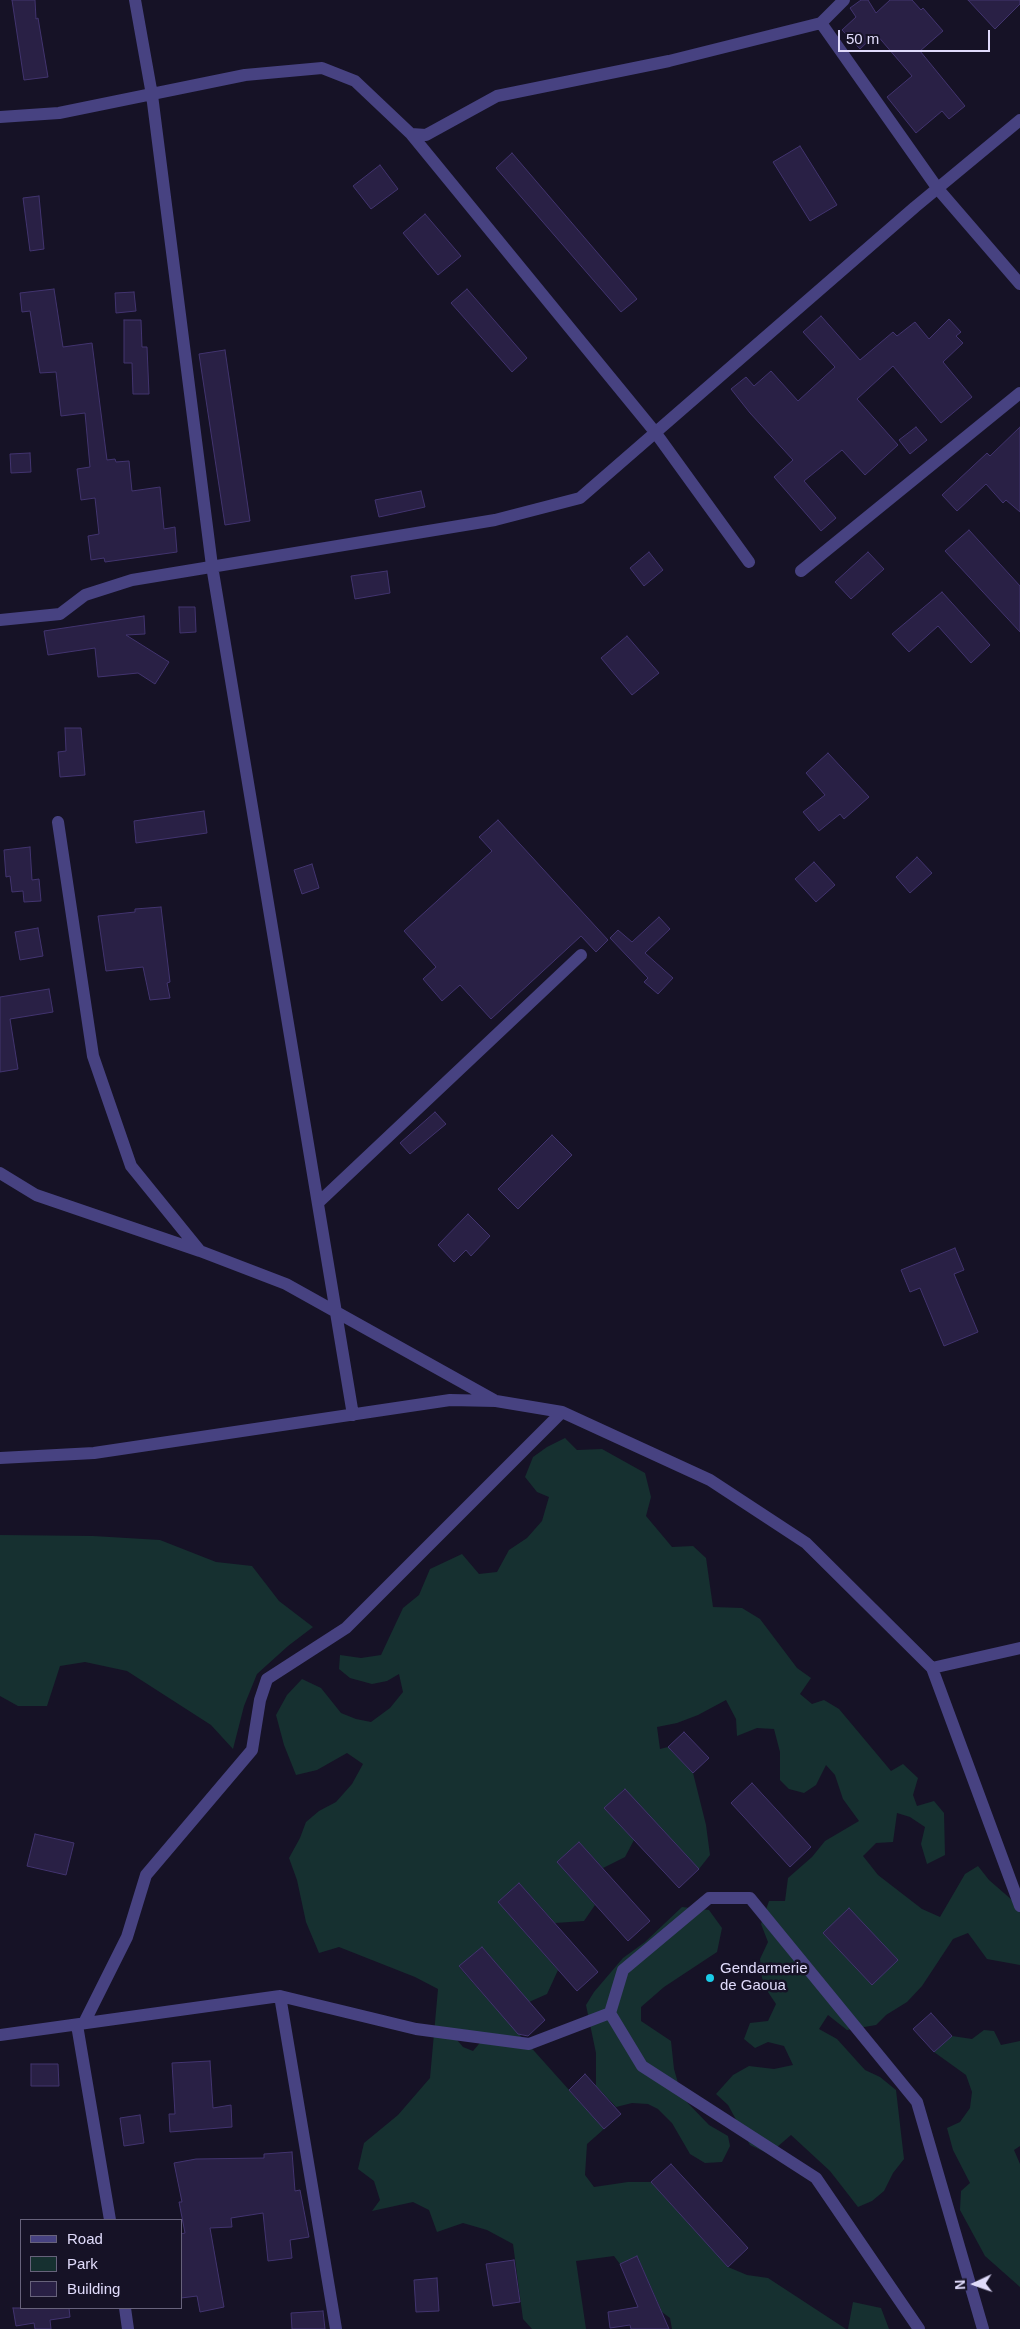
<!DOCTYPE html>
<html>
<head>
<meta charset="utf-8">
<style>
	body { margin:0 }
	#map { position:relative; width:1020px; height:2329px; overflow:hidden; background:#161226; font-family:Arial,sans-serif }
	canvas { display:block }
	.legend { position:absolute; left:20px; top:2219px; width:162px; height:90px; box-sizing:border-box; background:#161226; border:1px solid #67627b; margin:0; padding:6px 9px; list-style:none; font-size:15px; color:#e0dbfb }
	.legend li { display:flex; align-items:center; gap:10px; height:25px }
	.legend b { width:25px; border:1px solid #67627b }
	.north { position:absolute; left:950px; top:2259px; width:50px; height:50px; -webkit-text-stroke:4px #161226; paint-order:stroke; rotate:267deg; font-size:14px; font-weight:700; line-height:20px; text-align:center; color:#e0dbfb }
	.north::after { content:''; display:block; margin:auto; width:18px; height:22px; background:#e0dbfb; clip-path:polygon(50% 0,100% 100%,50% 72%,0 100%) }
	.scale { position:absolute; left:838px; top:30px; width:152px; height:22px; box-sizing:border-box; border:2px solid #e0dbfb; border-top:0; padding-left:6px; font-size:15px; line-height:18px; white-space:nowrap; color:#e0dbfb; -webkit-text-stroke:4px #161226; paint-order:stroke }
</style>
</head>
<body>
<div id="map">
<canvas width="1020" height="2329"></canvas>
<ul class="legend">
<li><b style="height:6px;background:#474281"></b>Road</li>
<li><b style="height:14px;background:#163030"></b>Park</li>
<li><b style="height:14px;background:#292045"></b>Building</li>
</ul>
<div class="north">N</div>
<div class="scale">50 m</div>
</div>
<script>
const c = document.querySelector('canvas').getContext('2d');
c.lineJoin = 'round';
function fillPath(path, color) { c.fillStyle = color; c.fill(path, 'evenodd'); }
const poly = rows => new Path2D(rows.map(r => 'M' + r).join(''));
function strokePath(path, color, width, dash) { c.strokeStyle = color; c.lineWidth = width; c.lineCap = dash ? 'butt' : 'round'; c.setLineDash(dash || []); c.stroke(path); }
function label(font, color, halo, rows, align = 'center') {
  c.font = font + ' Arial,sans-serif'; c.lineWidth = 5; c.setLineDash([]); c.textBaseline = 'middle'; c.strokeStyle = halo; c.fillStyle = color; for (const [text, x, y, turn = 0] of rows) {
    c.save(); c.translate(x, y); c.rotate((+turn || 0) * Math.PI / 180); c.textAlign = isNaN(turn) ? turn : align; if (halo) c.strokeText(text, 0, 0); c.fillText(text, 0, 0); c.restore();
  }
}
const green = poly([
	[565,1438,577,1450,602,1449,645,1473,651,1497,646,1516,672,1547,693,1546,706,1558,713,1607,742,1608,760,1619,797,1668,811,1678,800,1694,812,1704,824,1700,839,1709,891,1771,903,1764,918,1778,913,1795,917,1806,934,1801,944,1813,945,1855,927,1864,921,1844,925,1827,910,1817,897,1813,893,1842,876,1843,863,1856,878,1875,922,1909,940,1917,965,1874,978,1866,989,1880,1020,1907,1020,1965,987,1959,968,1933,953,1939,922,1986,907,2002,886,2015,876,2025,847,2030,828,2015,819,2029,837,2039,865,2070,880,2077,896,2090,904,2159,893,2173,884,2191,872,2201,858,2207,830,2171,791,2135,769,2154,750,2145,728,2105,716,2094,733,2075,749,2066,774,2069,793,2065,784,2046,768,2042,755,2048,744,2039,750,2023,768,2021,776,2004,768,1992,762,1978,760,1959,768,1942,761,1924,769,1901,785,1901,788,1878,812,1857,825,1841,859,1821,843,1799,835,1775,826,1765,816,1785,804,1793,789,1789,780,1780,780,1752,774,1729,757,1728,737,1736,736,1719,726,1700,698,1715,677,1723,657,1727,660,1749,668,1747,693,1773,706,1825,710,1855,699,1869,624,1789,605,1808,634,1840,625,1857,603,1868,579,1842,557,1862,595,1905,584,1921,555,1923,519,1883,498,1902,558,1970,547,1994,529,2002,482,1947,459,1967,604,2129,587,2144,585,2175,594,2187,628,2182,651,2182,728,2267,747,2275,768,2278,846,2329,672,2329,670,2318,662,2312,637,2256,620,2264,614,2256,576,2261,586,2329,532,2329,523,2319,513,2244,487,2230,463,2223,437,2232,429,2210,413,2202,372,2211,380,2200,374,2181,358,2169,364,2143,398,2115,430,2078,438,1989,415,1977,339,1947,319,1953,306,1922,297,1880,289,1858,300,1838,306,1822,319,1811,336,1802,352,1784,363,1764,347,1753,317,1770,296,1775,284,1745,276,1715,287,1695,302,1679,321,1688,341,1713,356,1719,371,1722,390,1708,403,1692,399,1674,387,1681,372,1684,350,1678,339,1669,340,1655,361,1658,381,1655,403,1608,419,1595,430,1569,462,1554,479,1574,497,1572,509,1550,527,1538,542,1521,549,1497,537,1492,525,1477,533,1457,547,1447],
	[452,2034,484,2038,473,2051,463,2047],
	[0,1535,93,1536,160,1540,216,1562,252,1566,279,1601,313,1627,288,1646,257,1674,244,1706,233,1749,211,1725,127,1671,85,1662,60,1666,47,1706,18,1706,0,1696],
	[682,1907,709,1910,722,1928,717,1952,664,1987,641,2007,641,2021,671,2041,674,2069,682,2097,709,2125,728,2136,730,2146,722,2162,705,2163,690,2154,672,2123,658,2109,648,2104,632,2103,616,2107,596,2086,596,2053,586,2005,594,1992,623,1958,645,1942],
	[984,2030,994,2031,1001,2045,1020,2041,1020,2146,1014,2150,1020,2164,1020,2287,985,2256,960,2210,961,2191,970,2183,953,2150,947,2128,960,2122,970,2108,972,2092,966,2075,934,2052,952,2036,972,2039],
	[853,2302,881,2308,889,2329,848,2329]
]);
const building = poly([
	[12,0,35,0,36,19,38,18,48,77,24,80,12,0],
	[861,0,868,0,876,13,890,0,912,0,921,10,923,8,943,31,920,51,965,106,949,119,942,111,916,133,887,97,912,76,876,34,860,49,842,30,856,17,850,8,861,0],
	[968,0,1020,0,1020,4,995,29,968,0],
	[800,146,837,205,810,221,773,162,800,146],
	[512,153,637,299,621,312,496,168,512,153],
	[380,165,398,189,371,209,353,186,380,165],
	[39,196,44,249,30,251,23,198,39,196],
	[425,214,461,256,438,275,403,233,425,214],
	[54,289,63,347,92,343,107,460,115,459,116,462,129,461,132,491,160,487,164,529,175,527,177,552,105,562,104,558,91,560,88,536,99,534,95,498,81,500,77,469,90,467,85,413,61,416,56,372,40,373,30,311,22,312,20,293,54,289],
	[467,289,527,358,512,372,451,303,467,289],
	[134,292,136,311,116,313,115,293,134,292],
	[821,316,860,360,893,332,897,336,915,322,929,339,949,319,961,332,956,336,963,343,943,362,972,397,941,423,893,366,857,399,898,445,865,475,842,450,804,481,836,518,821,531,774,477,793,460,750,413,731,389,746,377,754,386,771,371,798,401,835,367,803,332,821,316],
	[124,320,141,320,142,347,147,347,149,394,133,394,132,363,124,363,124,320],
	[225,350,250,521,225,525,199,354,225,350],
	[916,427,927,440,910,454,899,440,916,427],
	[1020,427,1020,512,1006,500,1003,503,986,484,957,511,942,495,987,453,990,456,1020,427],
	[30,453,31,472,11,473,10,454,30,453],
	[421,491,425,507,379,517,375,500,421,491],
	[969,530,1020,586,1020,632,945,551,969,530],
	[649,552,663,570,644,586,630,568,649,552],
	[868,552,884,569,851,599,835,582,868,552],
	[387,571,390,593,355,599,351,576,387,571],
	[942,592,990,645,971,663,938,626,909,652,892,634,942,592],
	[179,607,195,607,196,632,180,633,179,607],
	[144,616,145,634,126,635,169,662,155,684,138,673,98,677,95,648,48,655,44,631,144,616],
	[627,636,659,673,632,695,601,658,627,636],
	[65,728,81,728,85,775,60,777,58,752,66,751,65,728],
	[828,753,869,797,844,819,840,814,819,831,803,812,825,795,806,773,828,753],
	[204,811,207,833,136,843,134,821,204,811],
	[498,820,608,940,596,952,581,936,491,1019,460,985,442,1001,423,979,436,967,404,931,492,851,479,837,498,820],
	[30,847,32,880,39,879,41,901,24,902,23,891,12,892,10,876,6,877,4,850,30,847],
	[917,857,932,873,910,893,896,877,917,857],
	[814,862,835,885,816,902,795,879,814,862],
	[312,864,319,888,302,894,294,870,312,864],
	[161,907,170,982,167,983,170,998,150,1000,143,967,106,971,98,916,135,912,135,909,161,907],
	[659,917,670,929,645,953,673,978,658,994,644,982,648,978,610,938,618,930,632,942,659,917],
	[38,928,43,956,20,960,15,932,38,928],
	[49,989,53,1012,10,1019,18,1069,0,1072,0,997,49,989],
	[435,1112,446,1124,410,1154,400,1143,435,1112],
	[552,1135,572,1155,518,1209,498,1189,552,1135],
	[468,1214,490,1236,471,1256,466,1250,454,1262,438,1245,468,1214],
	[955,1248,964,1270,954,1274,978,1332,944,1346,920,1288,910,1292,901,1270,955,1248],
	[684,1732,709,1758,693,1773,668,1747,684,1732],
	[752,1783,811,1847,790,1867,731,1803,752,1783],
	[625,1789,699,1869,679,1888,604,1808,625,1789],
	[35,1834,74,1843,66,1875,27,1866,35,1834],
	[579,1842,650,1921,628,1941,557,1862,579,1842],
	[519,1883,598,1972,577,1991,498,1902,519,1883],
	[849,1908,898,1960,872,1985,823,1933,849,1908],
	[482,1947,545,2020,528,2036,518,2034,459,1966,482,1947],
	[931,2013,952,2036,934,2052,913,2029,931,2013],
	[210,2061,213,2108,231,2105,232,2127,170,2132,169,2114,175,2114,172,2063,210,2061],
	[31,2064,58,2064,59,2086,31,2086,31,2064],
	[585,2074,621,2114,604,2129,569,2090,585,2074],
	[140,2115,144,2143,124,2146,120,2118,140,2115],
	[292,2152,295,2191,300,2190,309,2237,290,2240,292,2258,268,2261,263,2213,231,2218,232,2227,210,2228,224,2307,200,2312,197,2296,181,2298,181,2234,185,2233,179,2202,182,2202,174,2163,196,2159,264,2158,264,2154,292,2152],
	[671,2164,748,2248,728,2267,651,2182,671,2164],
	[637,2256,669,2329,631,2329,630,2325,610,2328,608,2312,638,2307,620,2264,637,2256],
	[514,2260,520,2302,493,2306,486,2264,514,2260],
	[437,2278,439,2311,416,2312,414,2280,437,2278],
	[13,2308,69,2308,70,2317,50,2320,51,2329,35,2329,34,2323,16,2326,13,2308],
	[323,2311,325,2329,292,2329,291,2313,323,2311]
]);
const minor = poly([
	[135,0,152,95,212,566,353,1415],
	[821,23,938,189,1020,284],
	[0,117,59,113,245,75,322,68,355,81,411,134,426,135,497,96,669,61,821,23,844,0],
	[411,134,655,432,749,562],
	[801,571,1020,393],
	[0,620,60,614,85,595,132,580,495,520,580,498,915,207,1020,120],
	[58,822,93,1056,131,1166,200,1251],
	[0,1173,36,1195,200,1251,286,1284,494,1400],
	[319,1202,581,955],
	[0,1458,94,1453,450,1400,496,1401,562,1412,710,1480,806,1543,932,1668,1020,1906],
	[932,1668,1020,1648],
	[280,1996,336,2329],
	[84,2023,127,1937,146,1875,252,1750,260,1700,267,1679,346,1628,562,1412],
	[77,2025,110,2220],
	[0,2035,280,1996,416,2029,529,2044,610,2013],
	[125,2308,128,2329],
	[919,2329,816,2178,642,2066,610,2013,623,1970,709,1898,750,1898,917,2102,983,2329]
]);
const markers = [
	[710,1978,5,"#1acce8"]
];
const poiNames = [
	["Gendarmerie",720,1969],
	["de Gaoua",720,1986]
];
fillPath(green, '#163030');
fillPath(building, '#292045');
strokePath(building, '#42346f', 1);
strokePath(minor, '#474281', 12);
for (const [x, y, r, color] of markers) { const dot = new Path2D(); dot.arc(x, y, r, 0, 2 * Math.PI); c.fillStyle = color; c.fill(dot); strokePath(dot, '#161226', 2); }
label('15px', '#e0dbfb', '#161226', poiNames, 'left');
</script>
</body>
</html>
